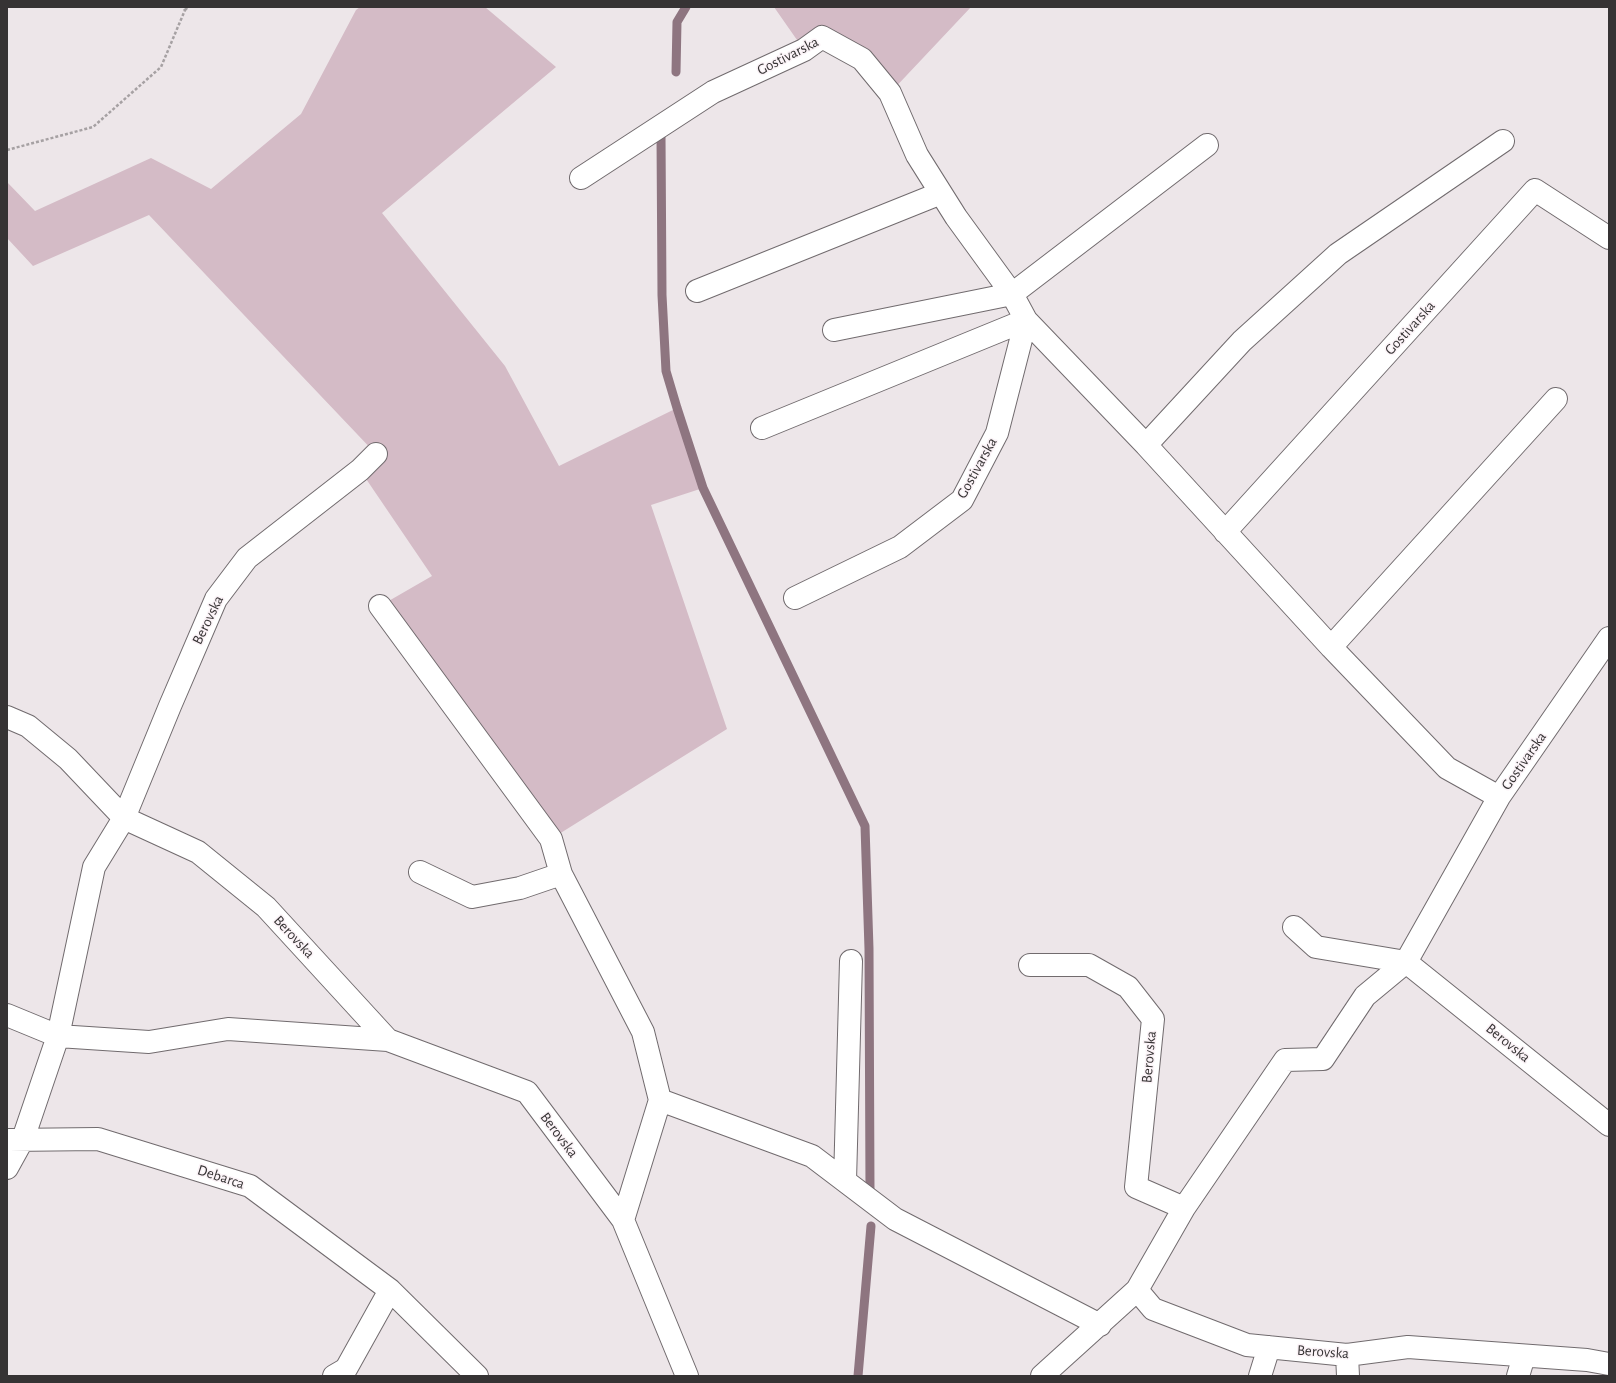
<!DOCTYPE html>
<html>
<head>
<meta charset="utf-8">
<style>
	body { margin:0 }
	#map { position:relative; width:1616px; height:1383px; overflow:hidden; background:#ede6e9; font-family:"Alegreya Sans",sans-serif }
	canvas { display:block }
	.frame { position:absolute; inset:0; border:8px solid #363334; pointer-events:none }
</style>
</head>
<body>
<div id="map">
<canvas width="1616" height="1383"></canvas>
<div class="frame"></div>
</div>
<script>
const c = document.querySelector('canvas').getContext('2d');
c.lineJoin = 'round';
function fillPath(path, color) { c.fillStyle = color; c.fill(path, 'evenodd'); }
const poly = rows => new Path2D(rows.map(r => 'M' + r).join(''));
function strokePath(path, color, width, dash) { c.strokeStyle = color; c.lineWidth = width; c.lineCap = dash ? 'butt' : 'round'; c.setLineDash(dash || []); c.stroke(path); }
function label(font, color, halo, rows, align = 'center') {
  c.font = font + ' "Alegreya Sans",sans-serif'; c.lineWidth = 3; c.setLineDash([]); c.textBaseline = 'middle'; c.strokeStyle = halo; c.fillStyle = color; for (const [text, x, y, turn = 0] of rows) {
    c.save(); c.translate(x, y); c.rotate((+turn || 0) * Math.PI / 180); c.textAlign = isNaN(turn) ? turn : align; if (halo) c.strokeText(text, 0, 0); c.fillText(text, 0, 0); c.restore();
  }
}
const green = poly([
	[360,7,485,7,556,67,382,213,505,366,559,466,677,408,703,488,651,505,727,729,551,839,380,606,432,576,360,470,376,454,149,215,33,266,7,238,7,182,35,211,151,158,211,189,301,114,356,10],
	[774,7,971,7,890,93,822,37,804,50]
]);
const stream = poly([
	[676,72,677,22,686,7],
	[661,135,662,295,666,371,677,408,703,488,865,826,869,949,870,1191],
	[858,1376,871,1226]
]);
const path = poly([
	[185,10,188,7],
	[7,150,93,127,161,67,185,10,183,7]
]);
const minor = poly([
	[581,178,713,92,804,50,822,37,862,59,890,93,917,155,956,217,1012,294,1026,320,1146,445,1331,647,1447,768,1499,797],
	[697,291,941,193],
	[834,330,1012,294,1207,145],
	[762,428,1026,320],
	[1146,445,1242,341,1338,254,1503,141],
	[1225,532,1535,190,1609,238],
	[795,598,900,547,962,500,997,433,1026,320],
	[380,606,551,839,561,874,643,1032,660,1100,623,1220],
	[1331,647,1556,399],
	[7,717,28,726,68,759,124,818,198,852,266,907,388,1040],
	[420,872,472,897,520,888,561,874],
	[1294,927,1316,947,1406,962,1609,1125],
	[1030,965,1089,965,1128,987,1153,1019,1136,1187,1184,1208],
	[7,1015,58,1036,149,1042,228,1029,388,1040,527,1092,623,1220,687,1376],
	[660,1100,812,1156,895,1219,1100,1325],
	[9,1140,98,1139,250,1186,390,1290,477,1376],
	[7,1168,23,1139,58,1036,94,867,124,818,170,706,216,599,247,558,360,470,376,454],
	[845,1181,851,961],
	[1137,1290,1153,1309,1247,1345,1347,1355,1408,1347,1587,1360,1609,1364],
	[1347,1355,1348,1376],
	[334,1376,346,1369,390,1290],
	[1042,1376,1137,1290,1184,1208,1285,1060,1323,1059,1365,996,1406,962,1499,797,1609,638],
	[1260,1376,1269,1347],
	[1518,1376,1524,1356]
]);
const streetNames = [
	["Gostivarska",788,56,-27],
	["Gostivarska",1410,328,-48],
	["Gostivarska",977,468,-61],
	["Berovska",208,620,-64],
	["Gostivarska",1524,761,-55],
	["Berovska",294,937,47],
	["Berovska",1508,1043,39],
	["Berovska",1149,1057,-85],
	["Berovska",559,1135,53],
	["Debarca",221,1177,18],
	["Berovska",1323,1352,4]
];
fillPath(green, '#d4bbc6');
strokePath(stream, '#8e7580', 9);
strokePath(minor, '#716b6e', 24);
strokePath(path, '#a6a1a3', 2.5, [3, 2]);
strokePath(minor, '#fff', 22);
label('15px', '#363334', '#fbf3f7', streetNames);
</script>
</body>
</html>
